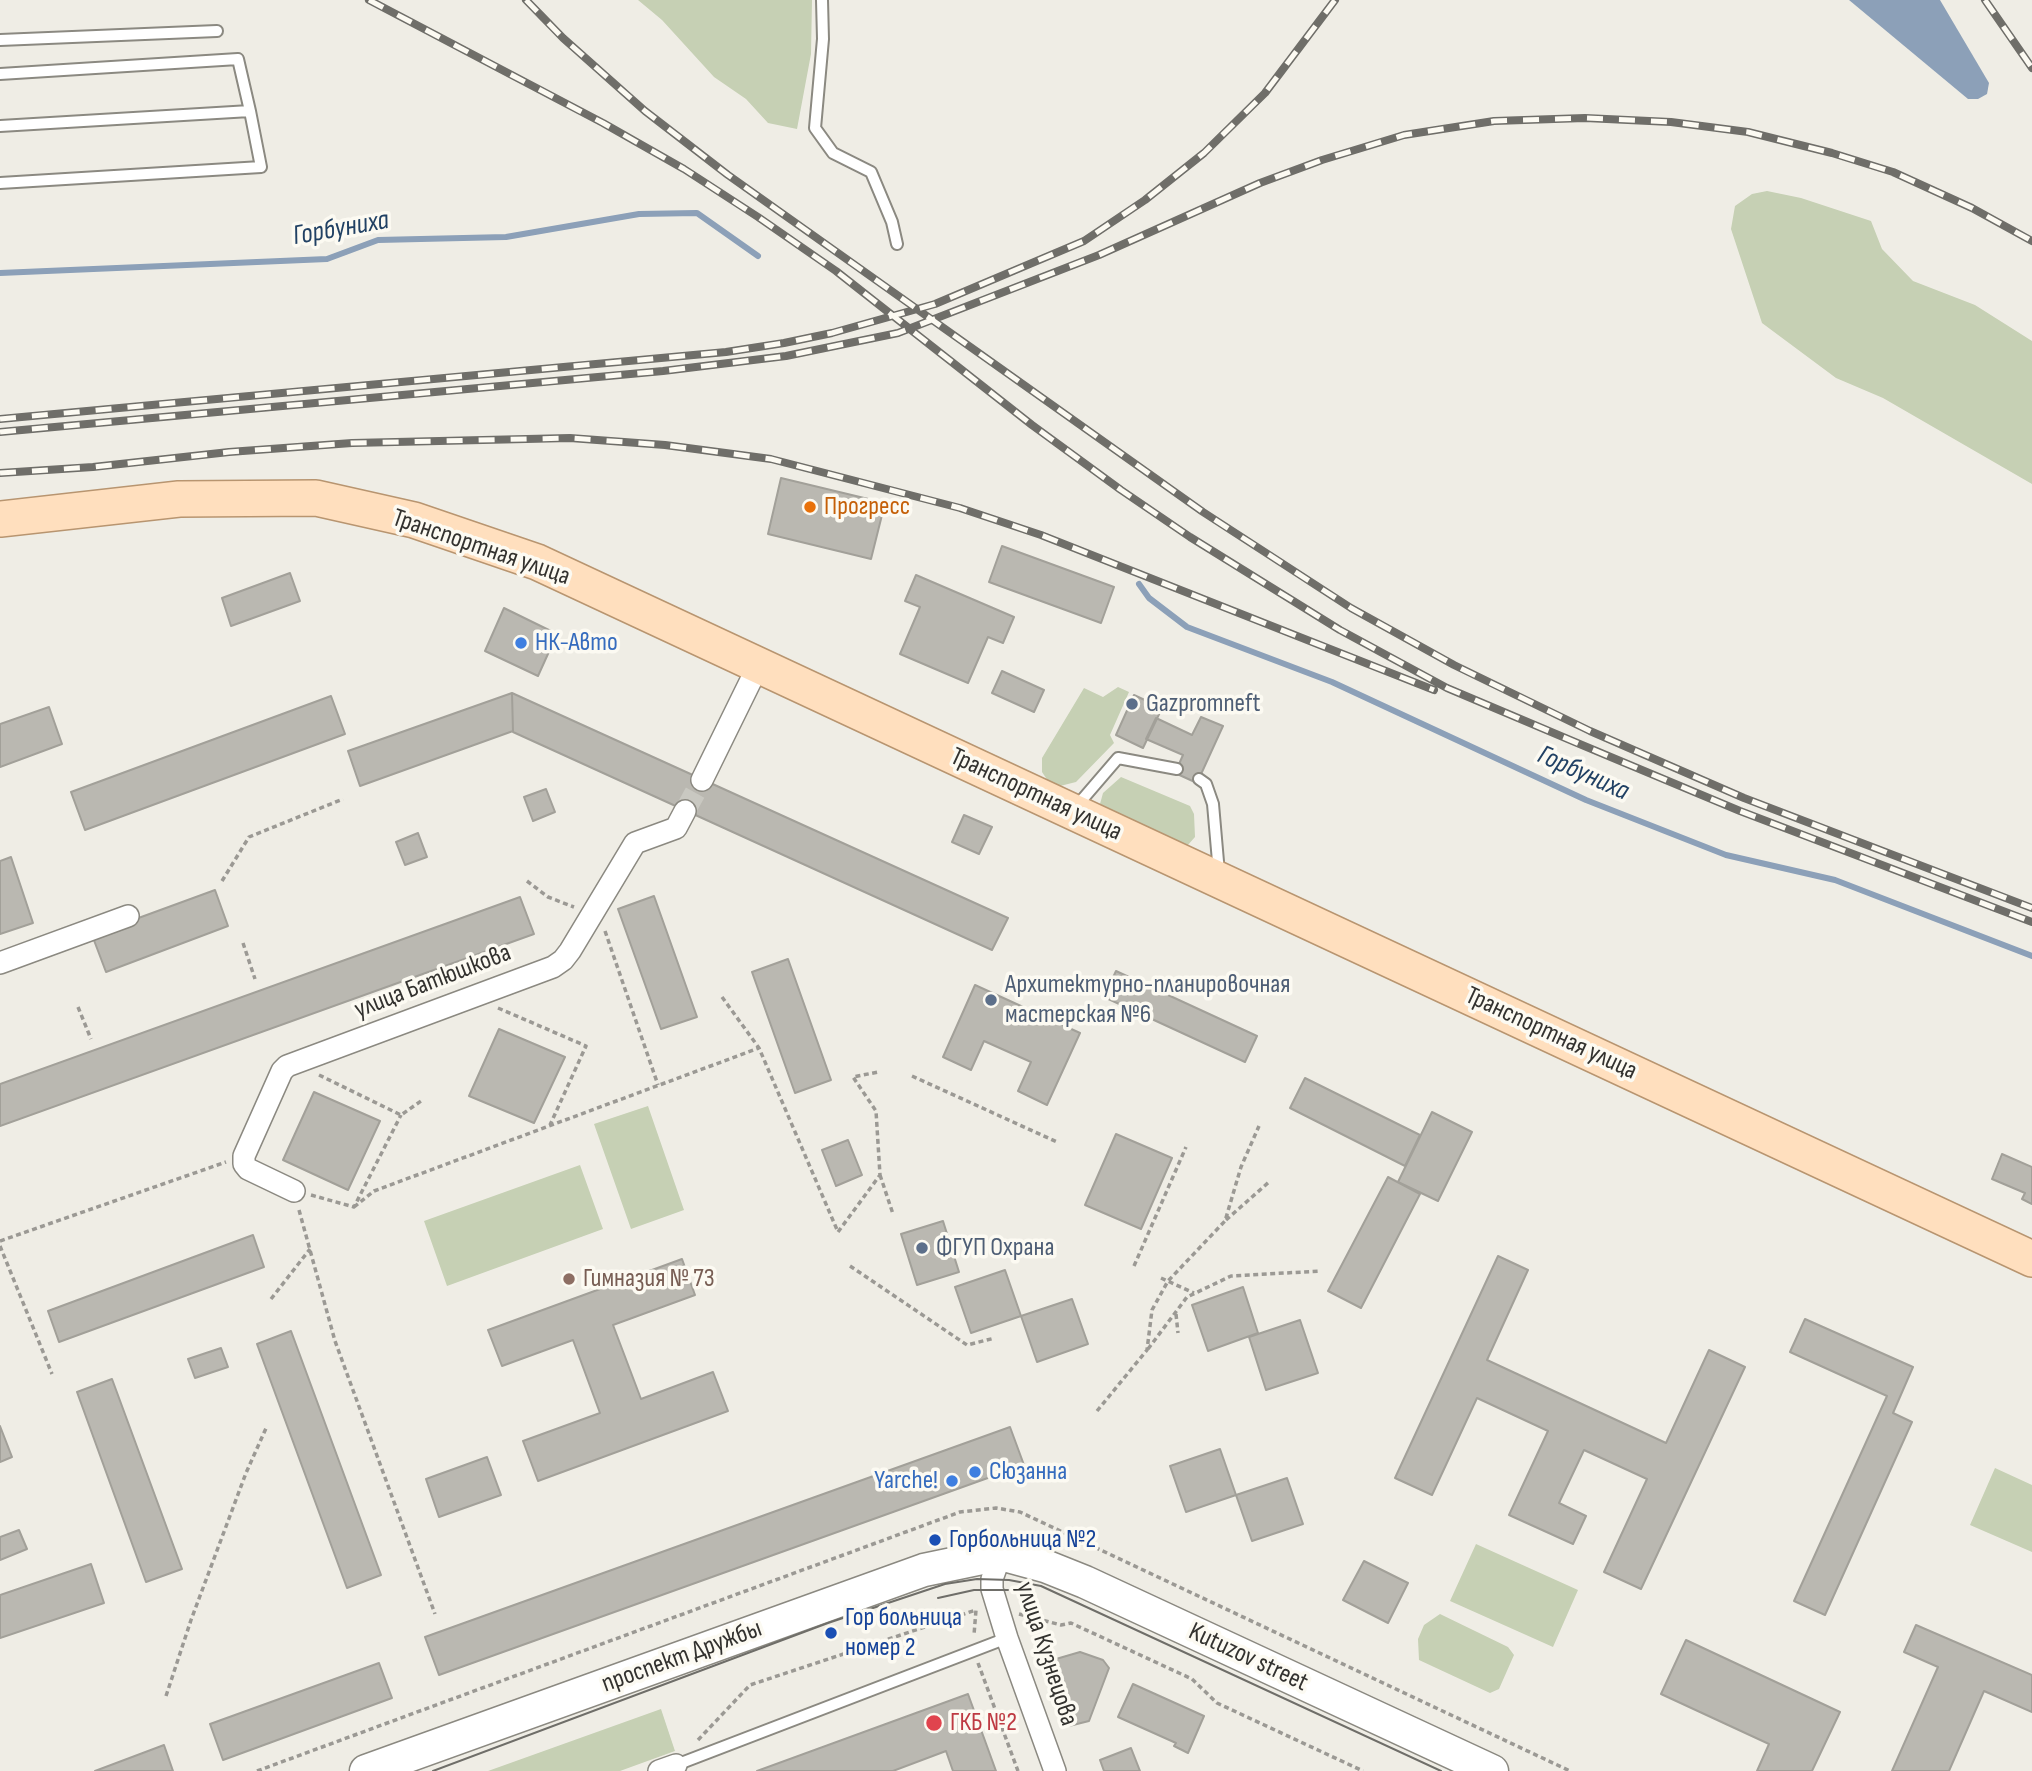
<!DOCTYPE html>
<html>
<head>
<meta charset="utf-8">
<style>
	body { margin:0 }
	canvas { display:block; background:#efede5 }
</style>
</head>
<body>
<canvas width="2032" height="1771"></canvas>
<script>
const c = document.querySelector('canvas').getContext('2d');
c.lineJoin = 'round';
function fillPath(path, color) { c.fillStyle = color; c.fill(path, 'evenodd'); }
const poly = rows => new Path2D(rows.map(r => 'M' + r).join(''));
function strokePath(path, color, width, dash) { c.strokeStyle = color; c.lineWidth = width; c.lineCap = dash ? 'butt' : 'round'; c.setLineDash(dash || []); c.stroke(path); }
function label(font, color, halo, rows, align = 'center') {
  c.font = font + ' "Sofia Sans Condensed",sans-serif'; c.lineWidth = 7; c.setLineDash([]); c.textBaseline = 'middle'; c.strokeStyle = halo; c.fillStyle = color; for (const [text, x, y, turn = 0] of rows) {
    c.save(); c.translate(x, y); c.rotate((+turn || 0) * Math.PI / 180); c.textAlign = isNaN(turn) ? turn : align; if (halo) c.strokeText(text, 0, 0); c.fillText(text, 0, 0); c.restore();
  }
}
const green = poly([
	[638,0,812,0,811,54,797,129,768,123,746,99,714,77,662,20],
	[1767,191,1801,198,1871,221,1882,249,1913,281,1975,305,2032,341,2032,484,1883,398,1836,378,1762,323,1731,229,1735,206,1752,194],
	[1118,687,1129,692,1110,735,1114,743,1076,782,1060,786,1050,784,1042,772,1042,758,1084,688,1103,697],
	[1121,777,1190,806,1194,814,1195,837,1187,846,1100,804,1103,793],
	[648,1106,684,1210,631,1229,594,1124],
	[580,1165,603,1229,447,1286,424,1221],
	[1995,1468,2032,1485,2032,1552,1970,1525],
	[1476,1544,1578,1590,1553,1647,1450,1601],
	[1440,1614,1508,1647,1514,1655,1499,1689,1490,1693,1419,1660,1418,1639,1424,1625],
	[661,1709,675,1751,620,1771,488,1771]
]);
const water = poly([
	[1849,0,1940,0,1989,83,1987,94,1978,99,1968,99]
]);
const stream = poly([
	[0,273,327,259,378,240,506,237,639,214,697,213,758,256],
	[1139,584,1149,598,1187,627,1332,682,1586,800,1726,855,1835,880,2032,956]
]);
const building = poly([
	[781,478,885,503,871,559,768,534,781,478],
	[1002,546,1114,587,1101,623,989,582,1002,546],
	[290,573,300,601,231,626,222,598,290,573],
	[916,575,1014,617,1003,643,988,637,968,683,900,654,920,607,905,601,916,575],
	[504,608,557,634,538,676,485,651,504,608],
	[1002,671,1044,690,1034,712,992,693,1002,671],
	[512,693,1008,918,992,950,513,732,512,693],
	[512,693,513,731,360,786,348,751,512,693],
	[1134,695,1162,708,1143,748,1116,735,1134,695],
	[331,696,345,734,85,830,71,792,331,696],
	[49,707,62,744,0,767,0,724,49,707],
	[1201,717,1223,726,1197,783,1175,773,1183,755,1146,739,1156,718,1192,735,1201,717],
	[546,789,555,812,533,821,524,797,546,789],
	[964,815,992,827,979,854,952,842,964,815],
	[418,833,427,857,405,865,396,842,418,833],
	[11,857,33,923,0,934,0,861,11,857],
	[215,890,228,926,106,972,92,935,215,890],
	[654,896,697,1017,661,1029,618,909,654,896],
	[520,897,534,934,0,1126,0,1084,520,897],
	[788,959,831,1080,795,1093,752,972,788,959],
	[1116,971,1257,1036,1245,1062,1104,997,1116,971],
	[975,985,1080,1033,1047,1105,1018,1091,1031,1062,984,1041,971,1070,943,1057,975,985],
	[499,1029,565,1057,534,1123,469,1096,499,1029],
	[1305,1078,1420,1135,1405,1166,1290,1108,1305,1078],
	[314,1092,380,1121,348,1190,283,1160,314,1092],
	[1432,1112,1472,1132,1438,1201,1398,1182,1432,1112],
	[1116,1134,1172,1158,1141,1229,1085,1205,1116,1134],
	[848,1140,862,1175,836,1186,822,1150,848,1140],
	[2002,1154,2032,1167,2032,1204,2022,1199,2025,1193,1992,1179,2002,1154],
	[1388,1177,1420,1194,1361,1308,1328,1291,1388,1177],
	[943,1221,959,1272,917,1285,901,1234,943,1221],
	[253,1235,264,1267,59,1342,48,1311,253,1235],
	[1498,1256,1528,1270,1487,1360,1666,1443,1709,1350,1745,1367,1641,1589,1604,1572,1647,1479,1584,1450,1559,1503,1586,1516,1573,1544,1509,1515,1548,1431,1477,1398,1432,1495,1395,1478,1498,1256],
	[682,1259,695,1295,613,1325,641,1399,713,1372,728,1411,538,1481,523,1441,600,1413,573,1340,502,1366,488,1330,682,1259],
	[1005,1270,1021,1316,971,1333,955,1287,1005,1270],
	[1243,1287,1258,1333,1208,1351,1192,1305,1243,1287],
	[1072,1299,1088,1344,1037,1362,1021,1316,1072,1299],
	[1805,1319,1913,1367,1893,1413,1912,1422,1825,1615,1794,1601,1887,1396,1790,1352,1805,1319],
	[1300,1320,1318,1373,1266,1390,1249,1337,1300,1320],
	[291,1331,381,1575,347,1588,257,1344,291,1331],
	[221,1348,228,1367,195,1378,188,1359,221,1348],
	[112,1379,182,1569,146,1582,77,1392,112,1379],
	[0,1426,12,1457,0,1462,0,1426],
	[1010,1427,1024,1465,439,1675,425,1637,1010,1427],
	[1220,1449,1236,1495,1186,1512,1170,1466,1220,1449],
	[487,1457,501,1495,439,1517,426,1479,487,1457],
	[1287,1478,1303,1524,1252,1541,1236,1495,1287,1478],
	[19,1530,27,1549,0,1560,0,1537,19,1530],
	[1364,1561,1408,1583,1388,1623,1343,1600,1364,1561],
	[91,1564,104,1603,0,1638,0,1595,91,1564],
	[1916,1625,2032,1675,2032,1712,1984,1691,1949,1771,1892,1771,1938,1667,1904,1652,1916,1625],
	[1686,1640,1840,1712,1812,1771,1757,1771,1769,1744,1661,1694,1686,1640],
	[1080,1652,1103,1660,1109,1668,1089,1721,1069,1726,1048,1668,1056,1659,1080,1652],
	[379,1663,392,1698,223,1760,210,1724,379,1663],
	[1133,1684,1204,1716,1188,1753,1174,1746,1176,1743,1118,1717,1133,1684],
	[968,1694,996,1771,953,1771,946,1751,893,1771,757,1771,968,1694],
	[164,1745,173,1771,95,1771,164,1745],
	[1131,1748,1140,1771,1104,1771,1100,1760,1131,1748]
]);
const streetTunnel = poly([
	[685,811,702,780]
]);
const path = poly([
	[222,881,249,837,343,799],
	[527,881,548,897,574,907],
	[605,931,658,1085],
	[243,943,255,979],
	[722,997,759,1048,838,1232],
	[78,1007,91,1039],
	[498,1008,586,1046,550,1125],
	[319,1075,401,1115,421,1101],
	[912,1076,1057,1142],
	[880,1175,893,1214],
	[311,1195,354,1207,401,1115],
	[354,1207,374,1191,759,1048],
	[299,1210,335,1341,435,1614],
	[1226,1220,1269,1182],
	[838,1232,880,1175,876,1111,853,1077,878,1072],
	[0,1241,226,1162],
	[0,1246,52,1374],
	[850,1266,967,1345,995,1338],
	[1134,1266,1186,1147],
	[1161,1278,1194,1293],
	[271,1299,310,1249],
	[1176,1314,1178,1333],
	[1148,1349,1187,1297,1231,1276,1321,1271],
	[1097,1411,1147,1350,1152,1310,1168,1281,1225,1221,1241,1167,1259,1126],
	[1019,1614,1061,1625,1071,1623,1192,1679,1217,1703,1363,1771],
	[978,1663,1018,1771],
	[166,1696,191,1620,246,1473,267,1426],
	[698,1740,750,1685,976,1610,974,1635],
	[257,1771,960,1512,996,1508,1020,1512,1570,1771]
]);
const lane = poly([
	[822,0,823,39,815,128,833,153,871,172,892,222,897,244],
	[0,40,217,31],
	[0,74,238,59,250,111],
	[0,126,250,111,261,167,0,183],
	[1199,779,1206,784,1213,804,1219,873],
	[1075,808,1118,758,1177,769],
	[677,1768,676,1765,1007,1638]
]);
const street = poly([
	[702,780,758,666],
	[0,963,128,916],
	[294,1191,248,1169,244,1164,244,1156,282,1071,287,1066,553,967,563,960,570,951,635,843,676,828,685,811],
	[1001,1554,992,1579,992,1589,1007,1638,1055,1771],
	[659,1771,676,1765]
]);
const secondary = poly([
	[366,1771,924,1570,1001,1554,1045,1566,1085,1582,1492,1771]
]);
const primary = poly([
	[0,519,179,499,316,498,414,520,537,562,2032,1259]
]);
const tram = poly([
	[938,1598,974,1590,1008,1590],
	[433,1771,828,1623,945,1584,977,1579,1009,1580,1041,1586,1441,1771]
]);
const rail = poly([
	[369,0,603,123,684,169,758,217,836,271,1032,425,1121,490,1190,537,1340,630,1447,688,1582,745,1740,811,2032,922],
	[526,0,563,38,645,111,728,175,1203,512,1351,608,1454,665,1590,731,1744,798,2032,908],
	[1985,0,2032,68],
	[0,419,726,352,784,343,832,333,935,304,1084,241,1145,200,1204,153,1265,93,1335,0],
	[0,432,663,371,786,356,898,333,1099,255,1260,183,1322,160,1404,135,1494,121,1585,118,1671,122,1748,132,1832,153,1893,172,1972,208,2032,241],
	[0,473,93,467,229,452,352,443,570,438,665,445,771,459,960,508,1041,535,1434,690]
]);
const markers = [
	[810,507,7,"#e8710a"],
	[521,643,7,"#3f7fe0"],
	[1132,704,7,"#5c6f8a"],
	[991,1000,7,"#5c6f8a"],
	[922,1248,7,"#5c6f8a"],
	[569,1279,7,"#8d6e63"],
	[975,1472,7,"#3f7fe0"],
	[952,1481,7,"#3f7fe0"],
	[935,1540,7,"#1a4fb4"],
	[831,1633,7,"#1a4fb4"],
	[934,1723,9,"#e0444e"]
];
const foodNames = [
	["Прогресс",824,507]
];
const streetNames = [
	["Транспортная улица",481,548,19],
	["Транспортная улица",1036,795,25],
	["улица Батюшкова",433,982,-21],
	["Транспортная улица",1551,1034,25],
	["улица Кузнецова",1046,1654,72],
	["проспект Дружбы",682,1657,-20],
	["Kutuzov street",1248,1658,25]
];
const shopNames = [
	["НК-Авто",535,643],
	["Сюзанна",989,1472],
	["Yarche!",938,1481,"right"]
];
const serviceNames = [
	["Gazpromneft",1146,704],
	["Архитектурно-планировочная",1005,985],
	["мастерская №6",1005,1015],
	["ФГУП Охрана",936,1248]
];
const educationNames = [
	["Гимназия № 73",583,1279]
];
const transitNames = [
	["Горбольница №2",949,1540],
	["Гор больница",845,1618],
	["номер 2",845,1648]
];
const healthNames = [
	["ГКБ №2",950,1723]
];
const waterNames = [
	["Горбуниха",341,229,-10],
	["Горбуниха",1583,774,24]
];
fillPath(green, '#c6d0b4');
fillPath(water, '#8ca0b8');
strokePath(stream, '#8ca0b8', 6);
fillPath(building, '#bab8b1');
strokePath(building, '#a2a099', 2);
strokePath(streetTunnel, '#c9c8c1', 21, [21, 10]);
strokePath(lane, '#8b8981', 14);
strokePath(street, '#8b8981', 24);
strokePath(secondary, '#8b8981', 35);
strokePath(primary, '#b89570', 38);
strokePath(path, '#9b9994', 3.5, [5, 3.5]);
strokePath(lane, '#fff', 10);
strokePath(street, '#fff', 21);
strokePath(secondary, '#fff', 32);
strokePath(primary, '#ffdfbe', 35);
strokePath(tram, '#6f6e69', 2);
strokePath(rail, '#6f6e69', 8);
strokePath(rail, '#fcfaf2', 5, [16]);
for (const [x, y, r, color] of markers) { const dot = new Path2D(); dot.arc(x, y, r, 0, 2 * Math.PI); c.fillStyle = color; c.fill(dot); strokePath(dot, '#fcfaf2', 2.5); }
label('26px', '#c56008', '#fcfaf2', foodNames, 'left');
label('26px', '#33322f', '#fcfaf2', streetNames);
label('26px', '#366cbe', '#fcfaf2', shopNames, 'left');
label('26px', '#4e5e75', '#fcfaf2', serviceNames, 'left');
label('26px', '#785e54', '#fcfaf2', educationNames, 'left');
label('26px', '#164399', '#fcfaf2', transitNames, 'left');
label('26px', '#be3a42', '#fcfaf2', healthNames, 'left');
label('italic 28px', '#214164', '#fcfaf2', waterNames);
</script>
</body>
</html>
